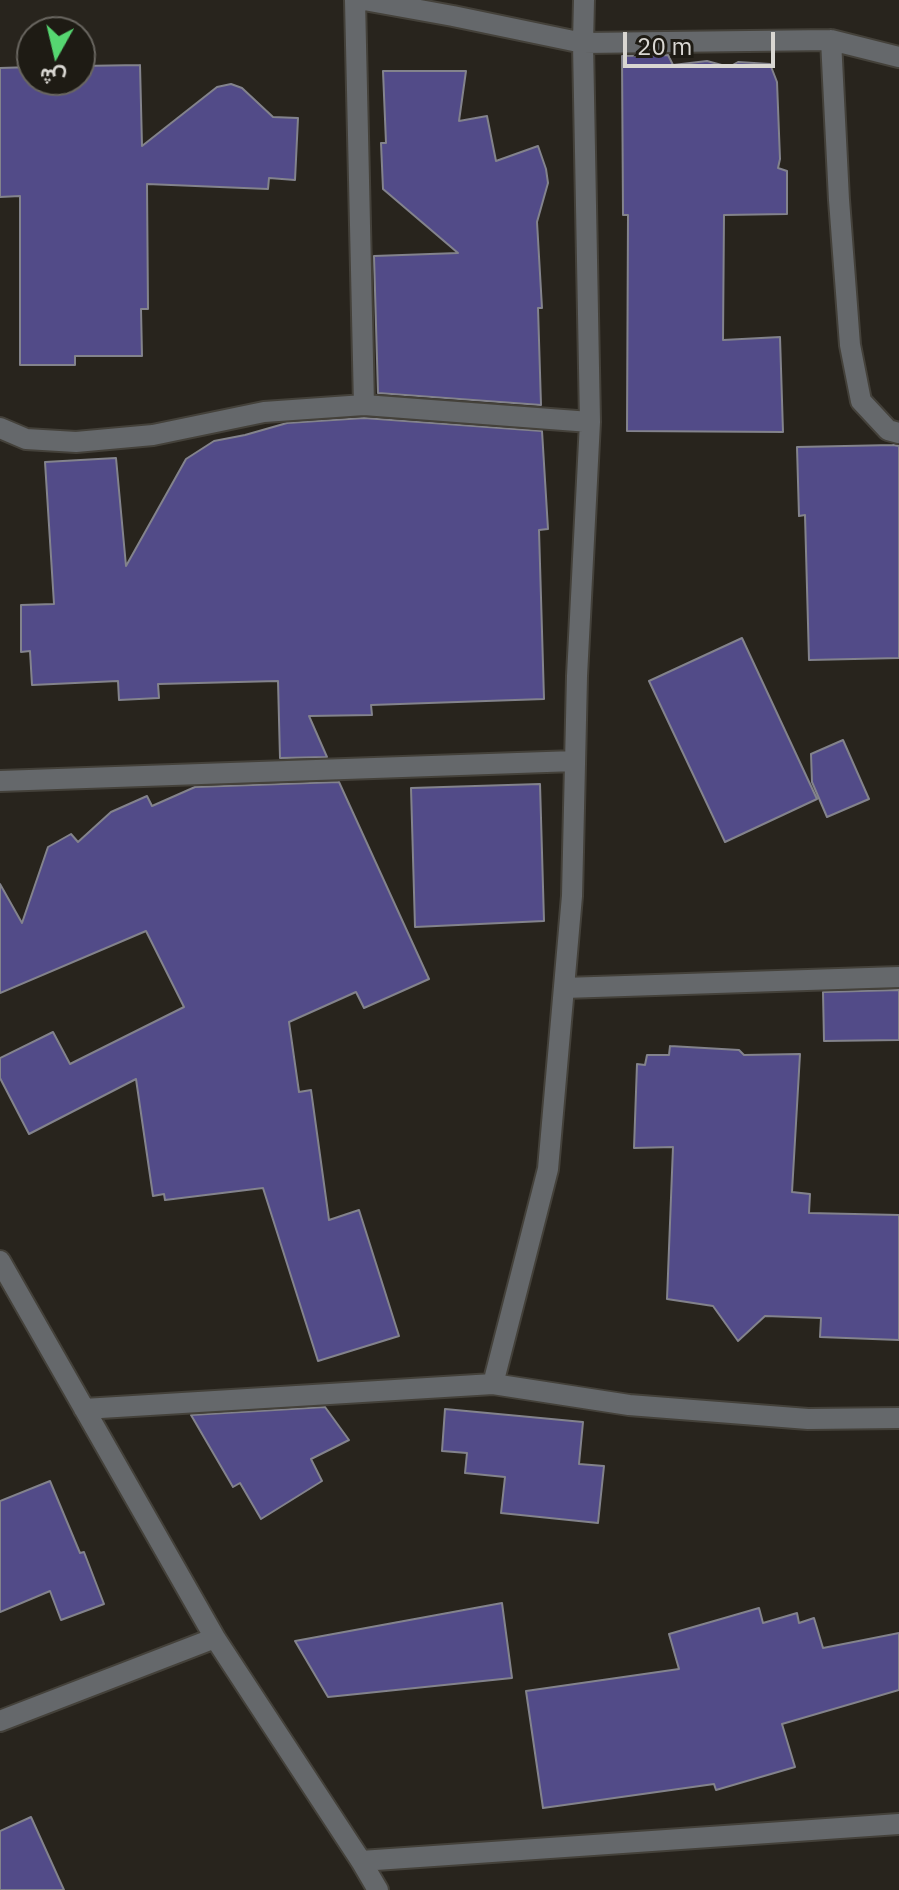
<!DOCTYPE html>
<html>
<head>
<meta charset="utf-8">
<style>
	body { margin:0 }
	#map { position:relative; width:899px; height:1890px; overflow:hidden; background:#28241d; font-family:"IBM Plex Sans",Vazirmatn,sans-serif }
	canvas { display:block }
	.north { position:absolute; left:16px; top:16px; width:80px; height:80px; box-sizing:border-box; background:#1e1b14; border:2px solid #696660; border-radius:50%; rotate:188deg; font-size:22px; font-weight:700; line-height:32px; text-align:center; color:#d9d7d2 }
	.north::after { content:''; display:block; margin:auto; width:28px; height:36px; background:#56d671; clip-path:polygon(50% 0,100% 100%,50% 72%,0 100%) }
	.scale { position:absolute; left:623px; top:32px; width:152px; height:36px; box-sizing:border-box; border:4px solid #d9d7d2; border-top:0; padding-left:10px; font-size:24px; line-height:28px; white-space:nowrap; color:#d9d7d2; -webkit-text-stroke:6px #1e1b14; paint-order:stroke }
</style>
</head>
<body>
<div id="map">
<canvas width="899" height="1890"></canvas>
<div class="north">ش</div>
<div class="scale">20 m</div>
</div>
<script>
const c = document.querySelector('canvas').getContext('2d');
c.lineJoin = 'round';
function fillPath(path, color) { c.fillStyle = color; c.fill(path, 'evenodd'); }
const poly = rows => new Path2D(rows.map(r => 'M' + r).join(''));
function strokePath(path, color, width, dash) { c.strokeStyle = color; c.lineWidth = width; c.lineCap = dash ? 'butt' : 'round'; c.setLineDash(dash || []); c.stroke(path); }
const building = poly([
	[668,55,673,65,707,61,729,67,738,62,770,64,777,82,780,159,778,168,787,171,787,214,724,215,723,340,780,337,783,432,627,431,628,215,623,215,622,56,668,55],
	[140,65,142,146,217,87,231,84,242,88,273,117,298,118,295,180,269,178,268,189,147,184,148,309,141,309,142,356,75,356,75,365,20,365,20,196,0,197,0,68,32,67,32,80,80,80,80,66,140,65],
	[383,71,466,71,459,121,487,116,496,161,538,146,546,169,548,183,537,222,542,308,538,308,541,405,378,393,374,256,458,253,383,189,381,143,386,143,383,71],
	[364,418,542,431,548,529,539,530,544,699,371,705,372,715,309,716,327,757,280,758,278,681,158,684,159,698,119,700,118,681,32,685,30,651,21,652,21,605,54,604,45,462,116,458,126,566,186,459,214,441,245,435,287,423,364,418],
	[893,445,899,446,899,658,809,660,805,515,799,516,797,447,893,445],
	[742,638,817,799,725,842,649,681,742,638],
	[843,740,869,799,827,817,812,782,811,754,843,740],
	[339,782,429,979,364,1008,356,992,289,1022,299,1092,311,1090,329,1220,359,1210,399,1336,318,1361,263,1188,165,1200,164,1194,153,1196,136,1079,29,1134,0,1078,0,1058,53,1032,70,1064,184,1007,146,931,0,993,0,884,22,923,48,847,71,834,78,842,111,812,147,796,152,806,195,787,339,782],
	[540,784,544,921,415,927,411,788,540,784],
	[899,990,899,1040,824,1041,823,992,899,990],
	[670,1046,739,1050,744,1055,800,1054,792,1192,810,1194,809,1213,899,1215,899,1340,820,1337,821,1318,765,1316,738,1341,713,1306,667,1299,673,1147,634,1148,637,1064,645,1065,647,1055,669,1055,670,1046],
	[325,1407,349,1440,311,1459,322,1481,261,1519,240,1483,233,1487,191,1415,325,1407],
	[445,1409,583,1422,579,1464,604,1466,598,1523,501,1513,505,1477,465,1473,467,1453,442,1451,445,1409],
	[50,1481,80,1553,84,1552,104,1604,61,1620,50,1591,0,1612,0,1501,50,1481],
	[502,1603,512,1678,328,1697,295,1641,502,1603],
	[759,1608,763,1623,797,1613,799,1623,814,1618,823,1648,899,1633,899,1690,782,1724,795,1767,716,1790,714,1784,543,1808,526,1691,679,1669,669,1634,759,1608],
	[31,1817,64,1890,0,1890,0,1831,31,1817]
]);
const minor = poly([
	[355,0,364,405],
	[364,0,453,16,583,43,831,40,899,57],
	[831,40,839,200,850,345,861,401,888,430,899,433],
	[0,428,26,439,76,442,153,435,264,412,364,405,590,422],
	[0,781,575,761],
	[564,988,899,977],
	[0,1261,215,1638,361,1861,378,1890],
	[493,1384,548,1169,572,896,577,676,590,422,583,43,584,0],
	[84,1409,493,1384,629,1405,808,1419,899,1418],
	[0,1721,215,1638],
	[361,1861,899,1824]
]);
fillPath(building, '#524b88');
strokePath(building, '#83838c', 2);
strokePath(minor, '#44413a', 24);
strokePath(minor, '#65686b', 20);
</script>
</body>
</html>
